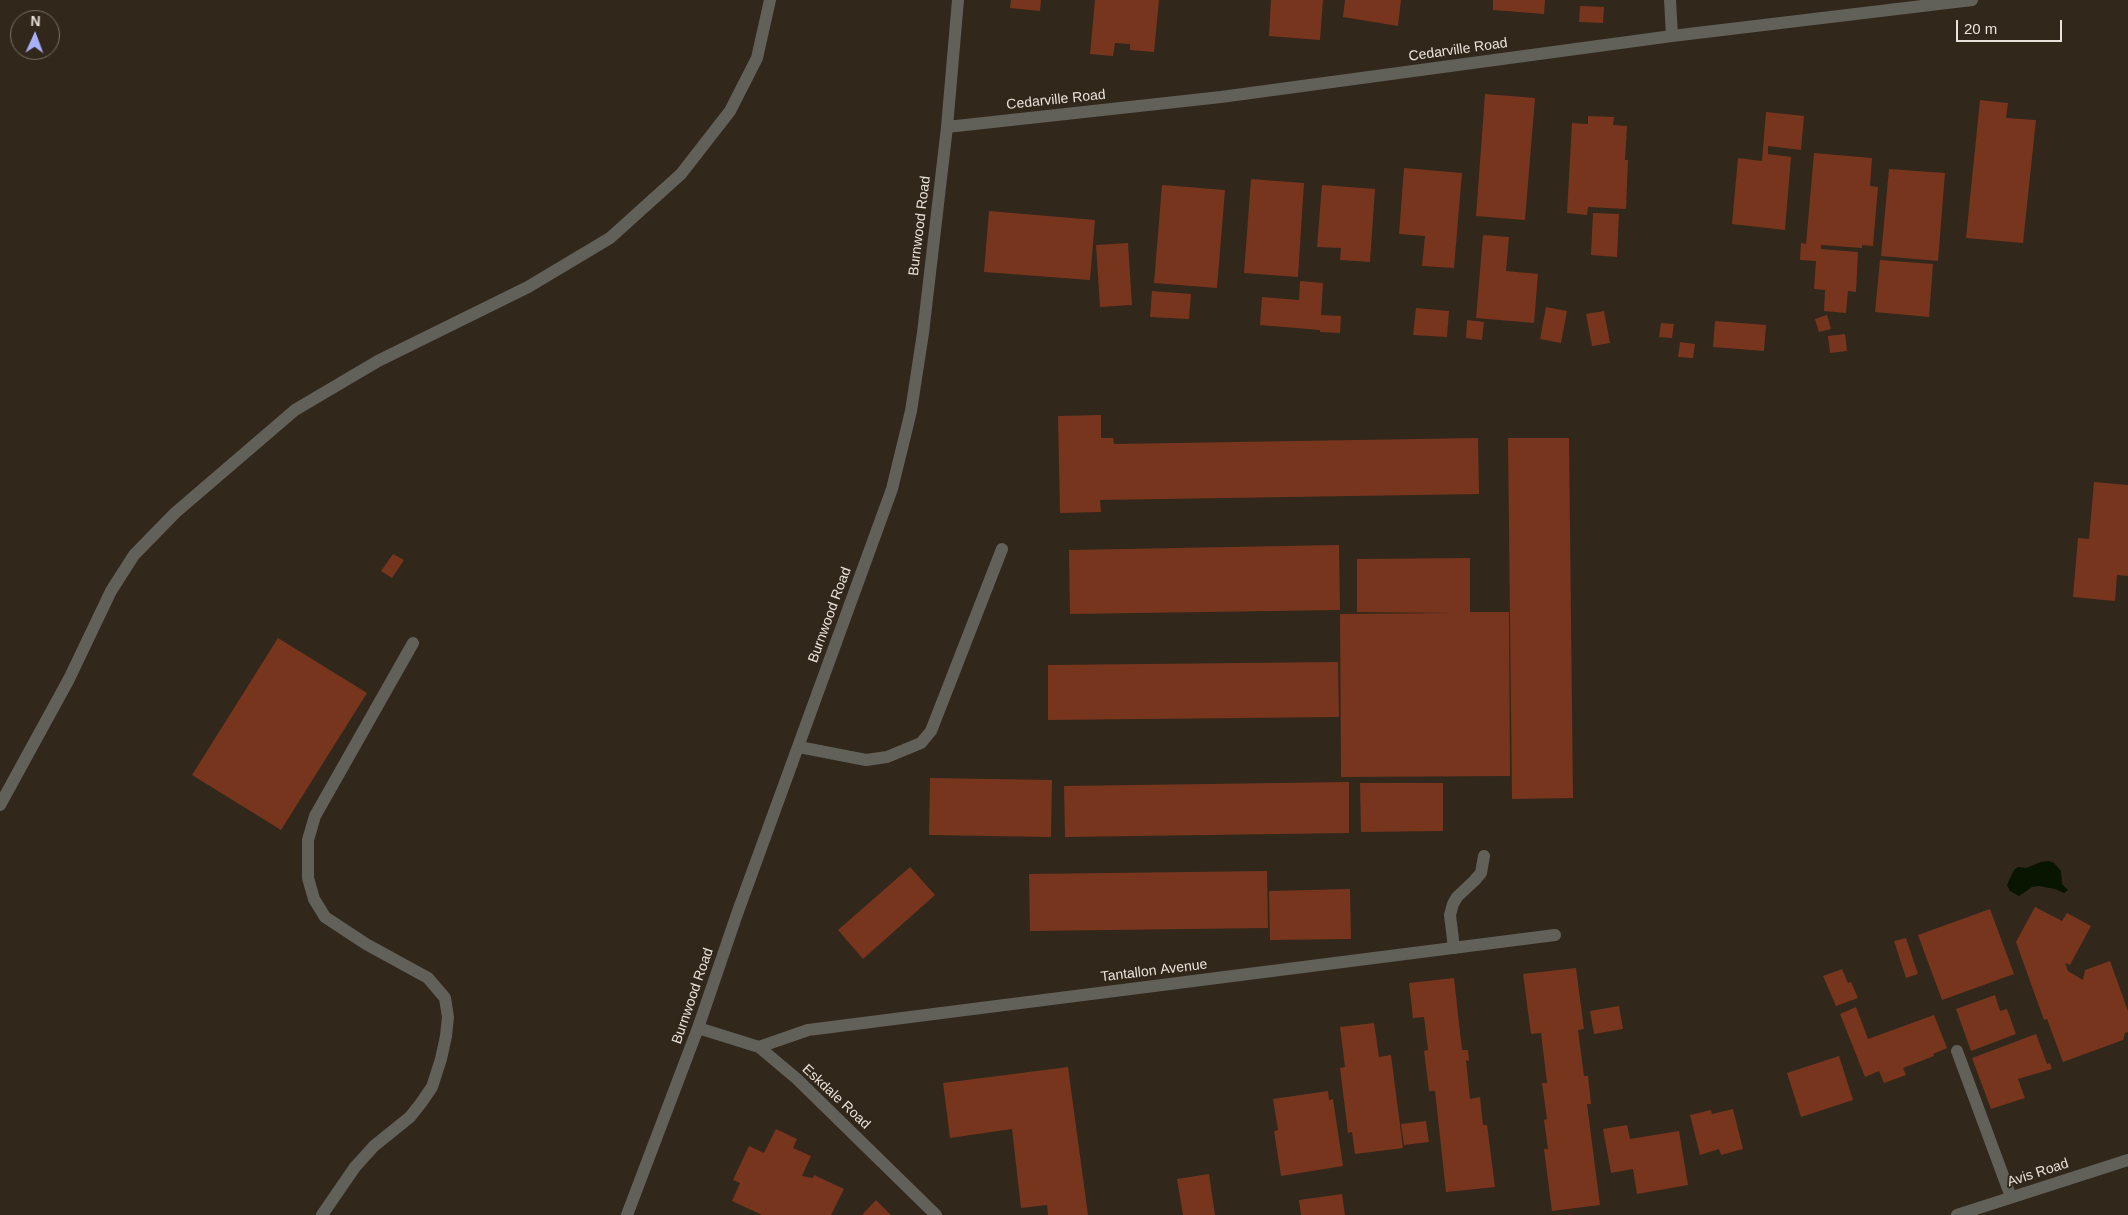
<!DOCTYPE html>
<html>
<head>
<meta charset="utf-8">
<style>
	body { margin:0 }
	#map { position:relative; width:2128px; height:1215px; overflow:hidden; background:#31271b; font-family:Arial,sans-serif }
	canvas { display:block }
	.north { position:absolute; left:10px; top:10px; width:50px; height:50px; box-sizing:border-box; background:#31271b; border:1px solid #7b7267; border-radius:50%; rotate:2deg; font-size:14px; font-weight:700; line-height:20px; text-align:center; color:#e9e2da }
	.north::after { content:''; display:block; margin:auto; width:18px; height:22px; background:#a8b0fc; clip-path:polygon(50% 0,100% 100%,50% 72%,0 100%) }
	.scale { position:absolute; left:1956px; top:20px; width:106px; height:22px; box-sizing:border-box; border:2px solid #e9e2da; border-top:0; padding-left:6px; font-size:15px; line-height:18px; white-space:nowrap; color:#e9e2da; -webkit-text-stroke:4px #31271b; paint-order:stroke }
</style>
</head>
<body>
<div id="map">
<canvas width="2128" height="1215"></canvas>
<div class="north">N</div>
<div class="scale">20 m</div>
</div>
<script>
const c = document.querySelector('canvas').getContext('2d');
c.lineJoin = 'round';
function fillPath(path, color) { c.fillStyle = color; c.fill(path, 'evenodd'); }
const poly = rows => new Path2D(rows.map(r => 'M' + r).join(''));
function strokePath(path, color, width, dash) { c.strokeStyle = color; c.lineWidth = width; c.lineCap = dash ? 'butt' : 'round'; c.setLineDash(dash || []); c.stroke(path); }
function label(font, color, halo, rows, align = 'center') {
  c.font = font + ' Arial,sans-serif'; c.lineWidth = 4; c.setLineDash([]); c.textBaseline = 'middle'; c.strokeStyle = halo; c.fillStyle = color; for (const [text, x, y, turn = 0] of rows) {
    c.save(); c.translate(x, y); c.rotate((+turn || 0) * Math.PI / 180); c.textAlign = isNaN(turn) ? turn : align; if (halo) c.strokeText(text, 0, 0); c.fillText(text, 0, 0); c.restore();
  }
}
const water = poly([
	[2049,861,2054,863,2061,871,2062,884,2068,890,2064,893,2055,889,2039,886,2032,887,2019,896,2010,891,2007,885,2014,870,2018,867,2026,868,2041,862]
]);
const building = poly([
	[1011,0,1041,0,1040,11,1010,8],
	[1095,0,1159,0,1154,52,1130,50,1130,44,1115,43,1113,56,1090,54],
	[1271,0,1323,0,1320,40,1269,36],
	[1345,0,1401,0,1398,26,1343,17],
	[1493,0,1545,0,1544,14,1493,10],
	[1580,6,1604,7,1603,23,1579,22],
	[1485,94,1535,98,1525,220,1476,216],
	[1980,100,2008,103,2006,118,2036,120,2023,243,1966,238],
	[1766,112,1804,116,1801,150,1768,146,1768,154,1791,157,1785,230,1732,224,1738,158,1762,161],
	[1588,116,1614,117,1613,125,1627,126,1625,160,1628,160,1626,209,1588,207,1587,215,1567,213,1572,123,1588,124],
	[1814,153,1872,158,1870,186,1878,187,1873,246,1862,245,1862,248,1821,245,1821,249,1858,252,1856,292,1848,291,1846,313,1824,311,1825,290,1814,289,1816,261,1800,260,1801,243,1806,244],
	[1404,168,1462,173,1454,268,1422,266,1425,236,1399,234],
	[1889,169,1945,173,1938,261,1881,256],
	[1251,179,1304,183,1298,277,1244,273],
	[1162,185,1225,190,1217,288,1154,283],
	[1322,185,1375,189,1370,262,1340,260,1341,248,1317,247],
	[989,211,1095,220,1090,280,984,272],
	[1593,213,1619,214,1617,257,1591,255],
	[1483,235,1509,237,1506,271,1538,274,1534,323,1476,318],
	[1128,243,1132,305,1100,307,1096,245],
	[1880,260,1933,264,1929,317,1875,312],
	[1300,281,1323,283,1321,315,1341,316,1340,333,1320,332,1320,330,1260,325,1262,297,1299,300],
	[1152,291,1191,294,1189,319,1150,317],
	[1546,307,1567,311,1561,343,1540,339],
	[1416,308,1449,311,1447,337,1413,335],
	[1604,311,1610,343,1592,346,1586,314],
	[1827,315,1831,329,1819,332,1815,319],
	[1467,320,1484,322,1482,340,1466,338],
	[1715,321,1766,325,1764,351,1713,347],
	[1661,323,1674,324,1672,338,1659,337],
	[1845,334,1847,351,1830,353,1828,336],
	[1680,342,1695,344,1693,358,1678,357],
	[1101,415,1101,438,1113,438,1114,444,1478,438,1479,494,1100,500,1101,512,1060,513,1058,416],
	[1508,438,1569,438,1573,798,1512,799],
	[2094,482,2128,485,2128,576,2117,575,2115,601,2073,597,2078,538,2089,539],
	[1339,545,1340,610,1070,614,1069,550],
	[393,554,404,560,392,578,381,571],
	[1470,558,1470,612,1509,612,1510,776,1341,777,1340,614,1454,613,1357,612,1357,559],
	[278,638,367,693,281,830,192,775],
	[1338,662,1339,717,1048,720,1048,665],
	[930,778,1052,780,1051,837,929,835],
	[1349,782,1349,833,1065,837,1064,786],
	[1360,783,1443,783,1443,831,1361,832],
	[910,867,935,895,863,959,838,930],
	[1267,871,1268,928,1030,931,1029,874],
	[1350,889,1351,939,1270,940,1269,891],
	[2035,907,2062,921,2067,913,2091,926,2070,965,2065,963,2068,971,2083,980,2085,970,2110,961,2128,1011,2128,1032,2125,1033,2123,1040,2063,1062,2047,1019,2044,1020,2016,942],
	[1990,909,2014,974,1942,1000,1918,935],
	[1906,938,1918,974,1906,978,1894,941],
	[1576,968,1584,1029,1578,1030,1584,1076,1588,1076,1591,1104,1587,1104,1600,1205,1552,1211,1544,1149,1548,1149,1544,1120,1547,1119,1542,1083,1547,1083,1541,1033,1531,1034,1523,974],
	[1842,969,1848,983,1851,982,1858,998,1836,1006,1823,976],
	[1454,978,1462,1050,1468,1050,1469,1061,1466,1060,1470,1099,1480,1097,1483,1125,1487,1125,1495,1187,1446,1192,1435,1091,1429,1091,1424,1051,1428,1050,1424,1017,1413,1018,1409,983],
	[1995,995,2000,1011,2007,1009,2016,1034,1971,1051,1956,1009],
	[1619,1006,1623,1029,1594,1034,1590,1011],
	[1856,1007,1868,1039,1934,1015,1947,1048,1933,1054,1934,1056,1903,1068,1906,1075,1884,1083,1879,1071,1865,1077,1840,1014],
	[1374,1023,1379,1057,1391,1055,1403,1148,1355,1154,1352,1132,1348,1133,1340,1068,1345,1067,1340,1027],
	[2036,1034,2047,1064,2050,1063,2052,1069,2018,1079,2025,1098,1991,1109,1972,1058],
	[1839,1056,1853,1100,1801,1117,1787,1073],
	[1068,1067,1088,1215,1048,1215,1047,1205,1021,1208,1012,1129,950,1138,943,1083],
	[1328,1091,1329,1100,1333,1099,1343,1166,1281,1176,1274,1131,1278,1130,1273,1099],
	[1733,1109,1743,1149,1721,1155,1719,1149,1700,1155,1690,1115,1711,1110,1712,1114],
	[1426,1121,1429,1142,1404,1145,1401,1124],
	[1627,1125,1630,1139,1679,1131,1688,1185,1637,1194,1633,1169,1611,1173,1603,1129],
	[776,1129,797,1139,793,1148,811,1156,802,1176,813,1178,814,1175,844,1189,831,1215,762,1215,732,1201,740,1183,733,1180,749,1146,764,1153],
	[1209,1174,1215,1215,1183,1215,1177,1179],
	[1342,1194,1345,1215,1301,1215,1299,1200],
	[876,1200,891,1215,862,1215]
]);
const service = poly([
	[1670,0,1672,36],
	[799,747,866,760,887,757,921,743,931,731,1002,549],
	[0,805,69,679,111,591,134,555,175,513,295,410,378,361,528,287,610,238,681,174,730,111,757,58,770,0],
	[1454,948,1450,915,1453,904,1457,897,1474,881,1481,873,1484,856],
	[322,1215,355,1167,374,1146,410,1117,421,1103,432,1087,441,1059,446,1036,448,1017,445,998,428,978,366,944,325,917,314,899,308,878,308,840,315,816,413,643]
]);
const minor = poly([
	[947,127,1221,97,1672,36,1972,0],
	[698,1028,759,1047,797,1079,936,1215],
	[759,1047,808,1030,1555,935],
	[1957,1051,2011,1197],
	[627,1215,698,1028,737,914,892,489,911,411,923,333,947,127,958,0],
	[1957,1215,2128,1160]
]);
const streetNames = [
	["Cedarville Road",1458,50,-8],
	["Cedarville Road",1056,100,-6],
	["Burnwood Road",920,226,-83],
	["Burnwood Road",830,615,-70],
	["Tantallon Avenue",1154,971,-7],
	["Burnwood Road",693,996,-71],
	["Eskdale Road",836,1097,43],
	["Avis Road",2038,1173,-18]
];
fillPath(water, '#081500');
fillPath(building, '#77351e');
strokePath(service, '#616059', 12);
strokePath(minor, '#616059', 12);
label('14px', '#e9e2da', '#31271b', streetNames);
</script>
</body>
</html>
